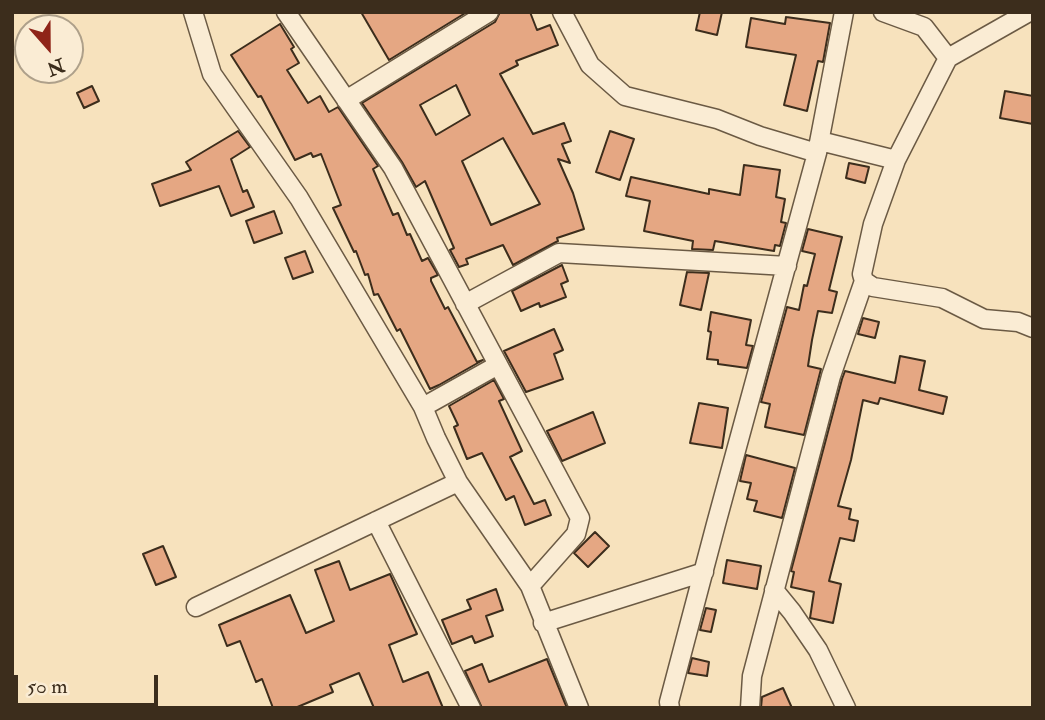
<!DOCTYPE html>
<html>
<head>
<meta charset="utf-8">
<style>
	body { margin:0 }
	#map { position:relative; width:1045px; height:720px; overflow:hidden; background:#f7e2bd; font-family:"IM FELL Double Pica",serif }
	canvas { display:block }
	.frame { position:absolute; inset:0; border:14px solid #3c2d1c; pointer-events:none }
	.north { position:absolute; left:14px; top:14px; width:70px; height:70px; box-sizing:border-box; background:#faecd4; border:2px solid #aea08a; border-radius:50%; rotate:159deg; font-size:19px; font-weight:700; line-height:28px; text-align:center; color:#3c2d1c }
	.north::after { content:''; display:block; margin:auto; width:24px; height:32px; background:#8f2418; clip-path:polygon(50% 0,100% 100%,50% 72%,0 100%) }
	.scale { position:absolute; left:14px; top:675px; width:144px; height:32px; box-sizing:border-box; border:4px solid #3c2d1c; border-top:0; padding-left:9px; font-size:21px; line-height:24px; white-space:nowrap; color:#3c2d1c; -webkit-text-stroke:5px #faecd4; paint-order:stroke }
</style>
</head>
<body>
<div id="map">
<canvas width="1045" height="720"></canvas>
<div class="frame"></div>
<div class="north">N</div>
<div class="scale">50 m</div>
</div>
<script>
const c = document.querySelector('canvas').getContext('2d');
c.lineJoin = 'round';
function fillPath(path, color) { c.fillStyle = color; c.fill(path, 'evenodd'); }
const poly = rows => new Path2D(rows.map(r => 'M' + r).join(''));
function strokePath(path, color, width, dash) { c.strokeStyle = color; c.lineWidth = width; c.lineCap = dash ? 'butt' : 'round'; c.setLineDash(dash || []); c.stroke(path); }
const building = poly([
	[361,12,467,12,389,60,361,12],
	[500,12,530,12,537,30,550,25,558,45,516,61,518,65,500,74,533,134,564,123,571,141,562,144,570,163,558,159,573,193,584,229,557,238,558,241,513,265,503,245,466,259,468,264,459,267,450,250,454,248,425,181,416,187,402,162,362,103,495,22,500,12],
	[456,85,470,115,436,135,420,105,456,85],
	[503,138,540,204,491,225,462,161,503,138],
	[700,12,722,12,717,35,696,30,700,12],
	[786,17,830,23,823,62,818,61,807,111,784,105,796,55,746,47,751,18,785,24,786,17],
	[280,24,294,47,291,49,299,63,287,70,308,103,320,96,329,112,338,107,378,166,373,169,393,215,398,213,407,235,410,234,422,261,428,258,438,275,431,278,431,281,445,309,448,307,477,362,483,360,439,385,430,389,400,329,397,331,378,294,374,295,368,274,365,275,356,251,354,252,333,208,341,205,321,154,313,157,311,153,295,160,261,96,258,97,231,55,280,24],
	[92,86,99,101,84,108,77,93,92,86],
	[1005,91,1033,96,1033,124,1000,118,1005,91],
	[238,131,250,147,231,159,243,192,247,190,254,207,231,216,219,186,160,206,152,184,191,170,186,162,238,131],
	[610,131,634,139,620,180,596,172,610,131],
	[849,163,869,167,865,183,846,178,849,163],
	[744,165,780,170,776,197,785,199,781,222,786,223,780,246,775,245,774,251,715,241,713,250,692,249,693,241,644,231,650,201,626,196,631,177,709,194,709,189,740,195,744,165],
	[274,211,282,233,254,243,246,221,274,211],
	[808,229,842,237,829,290,837,292,832,313,818,311,812,340,808,366,821,369,804,435,765,427,770,404,761,402,787,307,799,310,804,285,807,286,815,254,802,251,808,229],
	[305,251,313,272,293,279,285,258,305,251],
	[562,265,568,281,561,284,566,297,540,307,539,303,521,311,512,291,562,265],
	[687,272,709,273,701,310,680,305,687,272],
	[711,312,751,320,746,345,753,346,747,368,718,364,718,360,707,359,711,332,708,331,711,312],
	[863,318,879,322,875,338,858,334,863,318],
	[554,329,563,350,554,354,563,379,526,392,504,351,554,329],
	[900,356,925,361,919,390,947,397,943,414,880,398,878,404,863,400,851,460,838,506,851,509,849,519,858,521,854,541,840,538,829,581,841,584,833,623,810,618,814,592,791,587,794,572,791,571,842,379,845,371,895,383,900,356],
	[494,380,504,399,499,401,522,451,510,457,534,504,545,500,551,515,525,525,514,496,506,500,482,453,467,459,454,427,458,425,449,406,494,380],
	[699,403,728,408,722,448,690,443,699,403],
	[593,412,605,443,562,461,547,431,593,412],
	[746,455,795,468,782,518,754,511,757,501,747,499,751,483,740,481,746,455],
	[595,532,609,546,588,567,574,553,595,532],
	[163,546,176,577,156,585,143,554,163,546],
	[727,560,761,566,757,589,723,583,727,560],
	[339,561,350,590,390,574,417,634,389,645,403,682,428,672,443,708,374,708,359,673,330,685,333,692,295,708,273,708,262,679,256,682,240,641,227,646,219,625,290,595,306,633,334,621,315,570,339,561],
	[496,589,503,610,486,616,493,636,475,643,472,636,452,644,442,620,471,609,467,600,496,589],
	[706,608,716,610,711,632,700,630,706,608],
	[692,658,709,662,707,676,688,673,692,658],
	[547,659,567,708,482,708,465,671,482,664,489,682,547,659],
	[783,688,792,708,761,708,762,697,783,688]
]);
const minor = poly([
	[193,12,212,74,299,198,423,407,436,438,458,482,530,586],
	[286,12,393,168,580,518,576,534,530,586,579,708],
	[562,12,590,65,625,96,717,119,760,136,817,153],
	[883,12,924,27,948,58],
	[346,100,489,12],
	[820,141,896,160,873,224,862,274,864,281,873,287,942,298,984,319,1018,322,1033,328],
	[896,160,948,58,1029,12],
	[465,304,559,253,787,266],
	[423,407,498,365],
	[376,521,471,708],
	[774,590,792,612,818,650,846,708],
	[196,607,458,482],
	[543,623,704,572],
	[670,708,669,702,716,524,817,153,844,12],
	[750,708,752,676,831,376,864,281]
]);
fillPath(building, '#e5a783');
strokePath(building, '#3c2d1c', 2);
strokePath(minor, '#6b5a44', 21);
strokePath(minor, '#faecd4', 18);
</script>
</body>
</html>
